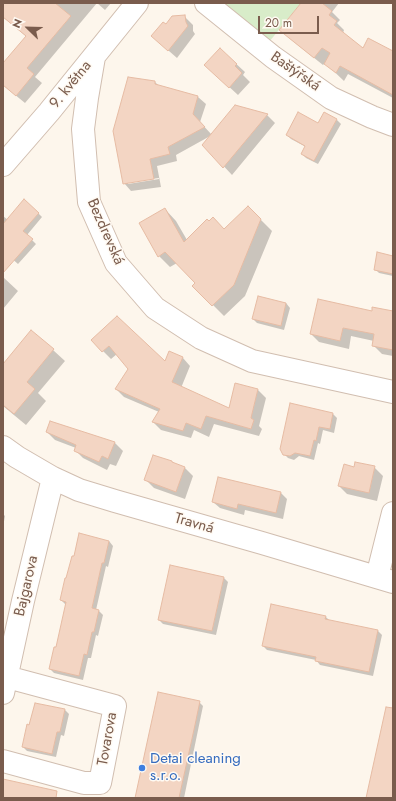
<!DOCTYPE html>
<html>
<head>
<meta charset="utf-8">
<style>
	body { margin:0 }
	#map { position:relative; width:396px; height:801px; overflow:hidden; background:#fdf6ec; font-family:Jost,sans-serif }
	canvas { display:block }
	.frame { position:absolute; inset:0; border:4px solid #7a5c4d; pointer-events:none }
	.north { position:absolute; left:8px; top:8px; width:40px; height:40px; -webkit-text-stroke:3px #fffaf3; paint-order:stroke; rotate:293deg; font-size:11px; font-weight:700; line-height:16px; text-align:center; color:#7a5c4d }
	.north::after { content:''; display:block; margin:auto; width:14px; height:18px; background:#7a5c4d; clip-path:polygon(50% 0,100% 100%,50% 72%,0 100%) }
	.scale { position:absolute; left:258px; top:16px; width:61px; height:18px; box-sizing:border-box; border:2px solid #7a5c4d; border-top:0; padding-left:5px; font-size:12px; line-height:14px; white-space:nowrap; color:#7a5c4d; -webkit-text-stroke:3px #fffaf3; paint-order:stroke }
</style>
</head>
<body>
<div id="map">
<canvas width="396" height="801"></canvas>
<div class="frame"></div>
<div class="north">N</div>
<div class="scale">20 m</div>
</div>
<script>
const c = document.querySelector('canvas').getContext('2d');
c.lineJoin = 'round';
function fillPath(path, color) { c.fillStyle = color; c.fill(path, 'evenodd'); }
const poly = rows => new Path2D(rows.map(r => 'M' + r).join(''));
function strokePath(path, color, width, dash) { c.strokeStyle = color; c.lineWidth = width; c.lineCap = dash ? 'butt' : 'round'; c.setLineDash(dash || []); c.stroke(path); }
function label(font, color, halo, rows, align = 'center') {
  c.font = font + ' Jost,sans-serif'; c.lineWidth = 3; c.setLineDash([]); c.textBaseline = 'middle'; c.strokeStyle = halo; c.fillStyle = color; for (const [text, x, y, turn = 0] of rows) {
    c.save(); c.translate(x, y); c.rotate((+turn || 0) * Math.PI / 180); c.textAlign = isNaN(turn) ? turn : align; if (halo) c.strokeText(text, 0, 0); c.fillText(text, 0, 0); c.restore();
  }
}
const green = poly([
	[223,3,301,3,269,42]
]);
const shadow = poly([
	[3,3,97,3,35,77,42,83,25,103,3,85,3,65,27,37,3,17],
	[97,3,111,3,105,10],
	[303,3,339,3,332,12,340,20,337,23,344,30,343,33,363,49,393,52,393,98,348,74,344,81,325,63,323,65,289,38],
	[184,16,193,25,193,31,195,34,177,58,161,44,166,25],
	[220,49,245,72,243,75,250,82,238,95,214,73],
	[155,82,160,87,198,97,206,104,200,122,212,135,267,115,275,123,232,175,204,145,212,135,176,155,177,161,157,166,161,187,131,191,124,183],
	[159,178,159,179,128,184,128,182],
	[325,113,337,120,341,124,318,164,306,158,302,154,306,147,291,139,287,135,319,124],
	[248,207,272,231,245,296,224,316,194,286,196,283,177,263,170,267,159,256,165,209,176,221,187,240,224,230],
	[38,213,42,217,27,235,36,244,18,264,3,251,3,216,8,220],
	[393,257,393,276,379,273,375,269],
	[3,277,18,291,3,309],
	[286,303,290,308,284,330,257,323,253,319],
	[393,312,393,356,382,354,374,346,374,341,351,336,349,349,319,342,311,334,372,313],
	[92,340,165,363,170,352,183,358,190,366,181,388,229,410,236,385,258,390,266,398,259,426,262,429,259,436,214,424,209,437,194,430,191,438,161,430,153,422,159,412,124,397,116,389,129,369,117,354,111,359],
	[53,350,65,361,38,393,46,401,26,425,3,406,3,365],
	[291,405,333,414,337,418,334,433,323,430,320,444,318,443,314,460,299,456,294,460,288,458,284,454],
	[51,422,115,443,123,451,116,466,110,464,107,470,83,458,75,450,76,448,55,440,47,432],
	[173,463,185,468,193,476,185,499,154,488,146,480],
	[374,467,383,476,377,501,347,494,339,486,355,468],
	[281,493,287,499,283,519,245,510,244,515,220,508,213,502],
	[3,514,5,516,3,527],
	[79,535,109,541,113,546,108,567,106,566,96,610,99,611,103,615,98,636,96,635,91,658,88,658,83,680,54,673,50,669,57,649,66,604,65,604,61,600,74,557],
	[224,578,228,582,216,635,163,624,159,620],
	[325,616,330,621,378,631,382,635,373,676,320,665,316,660,267,650,263,646],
	[199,702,203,706,184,798,136,798],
	[35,704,65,710,69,714,64,736,61,735,56,757,27,751,23,747]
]);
const building = poly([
	[3,3,55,3,71,16,27,68,34,74,16,96,3,85,3,63,26,36,3,17,3,3],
	[301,3,322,3,332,11,329,15,337,21,334,25,363,48,368,38,393,51,393,95,340,66,336,73,324,64,330,53,322,48,314,58,279,30,301,3],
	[185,15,186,22,188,26,168,51,151,36,163,22,166,24,172,16,185,15],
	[220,48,237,64,235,66,242,73,229,88,204,65,220,48],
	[128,77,155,81,155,84,198,96,193,114,205,127,168,147,170,154,150,159,154,179,123,184,113,131,128,77],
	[235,105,268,114,223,168,202,145,235,105],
	[298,112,318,123,324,112,337,119,314,161,301,154,305,146,286,135,298,112],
	[24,199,39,213,23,231,33,239,3,273,3,224,24,199],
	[248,206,261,219,234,285,212,306,192,286,195,283,165,252,158,257,139,223,165,208,184,242,207,219,209,221,213,217,224,229,248,206],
	[377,252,393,256,393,274,374,270,377,252],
	[258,296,286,303,281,326,252,319,258,296],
	[318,299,372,311,372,307,393,311,393,350,372,346,374,334,343,328,340,341,310,334,318,299],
	[117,316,165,361,169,351,183,357,172,382,229,408,235,383,258,389,251,418,254,420,251,429,206,416,201,429,186,423,183,431,152,422,160,409,115,389,128,369,109,346,102,352,91,340,117,316],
	[31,330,54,349,27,382,35,389,14,414,3,405,3,364,31,330],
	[290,403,333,413,330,429,319,427,316,441,314,440,310,456,295,453,290,456,283,455,280,449,290,403],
	[50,421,115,442,108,459,102,456,99,462,74,451,76,445,46,432,50,421],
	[153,455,172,461,172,462,185,467,176,492,144,480,153,455],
	[355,462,375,466,369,493,338,486,344,464,354,467,355,462],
	[218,477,281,492,276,513,238,504,237,509,212,502,218,477],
	[79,533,109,541,104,563,102,563,92,608,99,610,94,632,92,632,87,655,84,654,79,676,49,669,54,647,56,647,66,602,60,600,65,578,66,578,72,556,74,556,79,533],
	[170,565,224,577,212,631,158,620,170,565],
	[271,604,326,616,325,619,378,630,369,672,315,661,316,657,262,646,271,604],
	[158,692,200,701,195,725,179,798,135,798,158,692],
	[35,703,65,709,60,732,57,732,52,754,22,747,27,724,29,725,35,703],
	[386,707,393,708,393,798,366,798,386,707],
	[3,779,57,791,56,798,3,798,3,779]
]);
const minor = poly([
	[206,3,273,57,331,98,372,117,393,125],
	[94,57,87,98,83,129,89,202,116,263,155,308,201,338,252,361,393,392],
	[3,165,49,112,137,3],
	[3,447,17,457,53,478,79,490,115,501,262,543,393,582],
	[377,577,393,513],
	[3,693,23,601,53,478],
	[3,761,84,783,100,783,115,706,7,677]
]);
const markers = [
	[142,768,4,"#3f7fe0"]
];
const streetNames = [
	["Baštýřská",295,72,35],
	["9. května",71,85,-51],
	["Bezdrevská",105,232,66],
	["Travná",194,524,16],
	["Bajgarova",27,586,-77],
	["Tovarova",108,739,-80]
];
const shopNames = [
	["Detai cleaning",150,759],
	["s.r.o.",150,776]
];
fillPath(green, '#d8ecc9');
fillPath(shadow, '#0003');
fillPath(building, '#f3d5c3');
strokePath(building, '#e6bba3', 1);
strokePath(minor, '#d1beb0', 24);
strokePath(minor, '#fff', 22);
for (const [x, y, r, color] of markers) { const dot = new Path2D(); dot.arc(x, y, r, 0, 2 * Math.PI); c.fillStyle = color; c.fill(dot); strokePath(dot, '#fffaf3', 1.5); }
label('15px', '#7a5c4d', '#fffaf3', streetNames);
label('15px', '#366cbe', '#fffaf3', shopNames, 'left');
</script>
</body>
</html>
